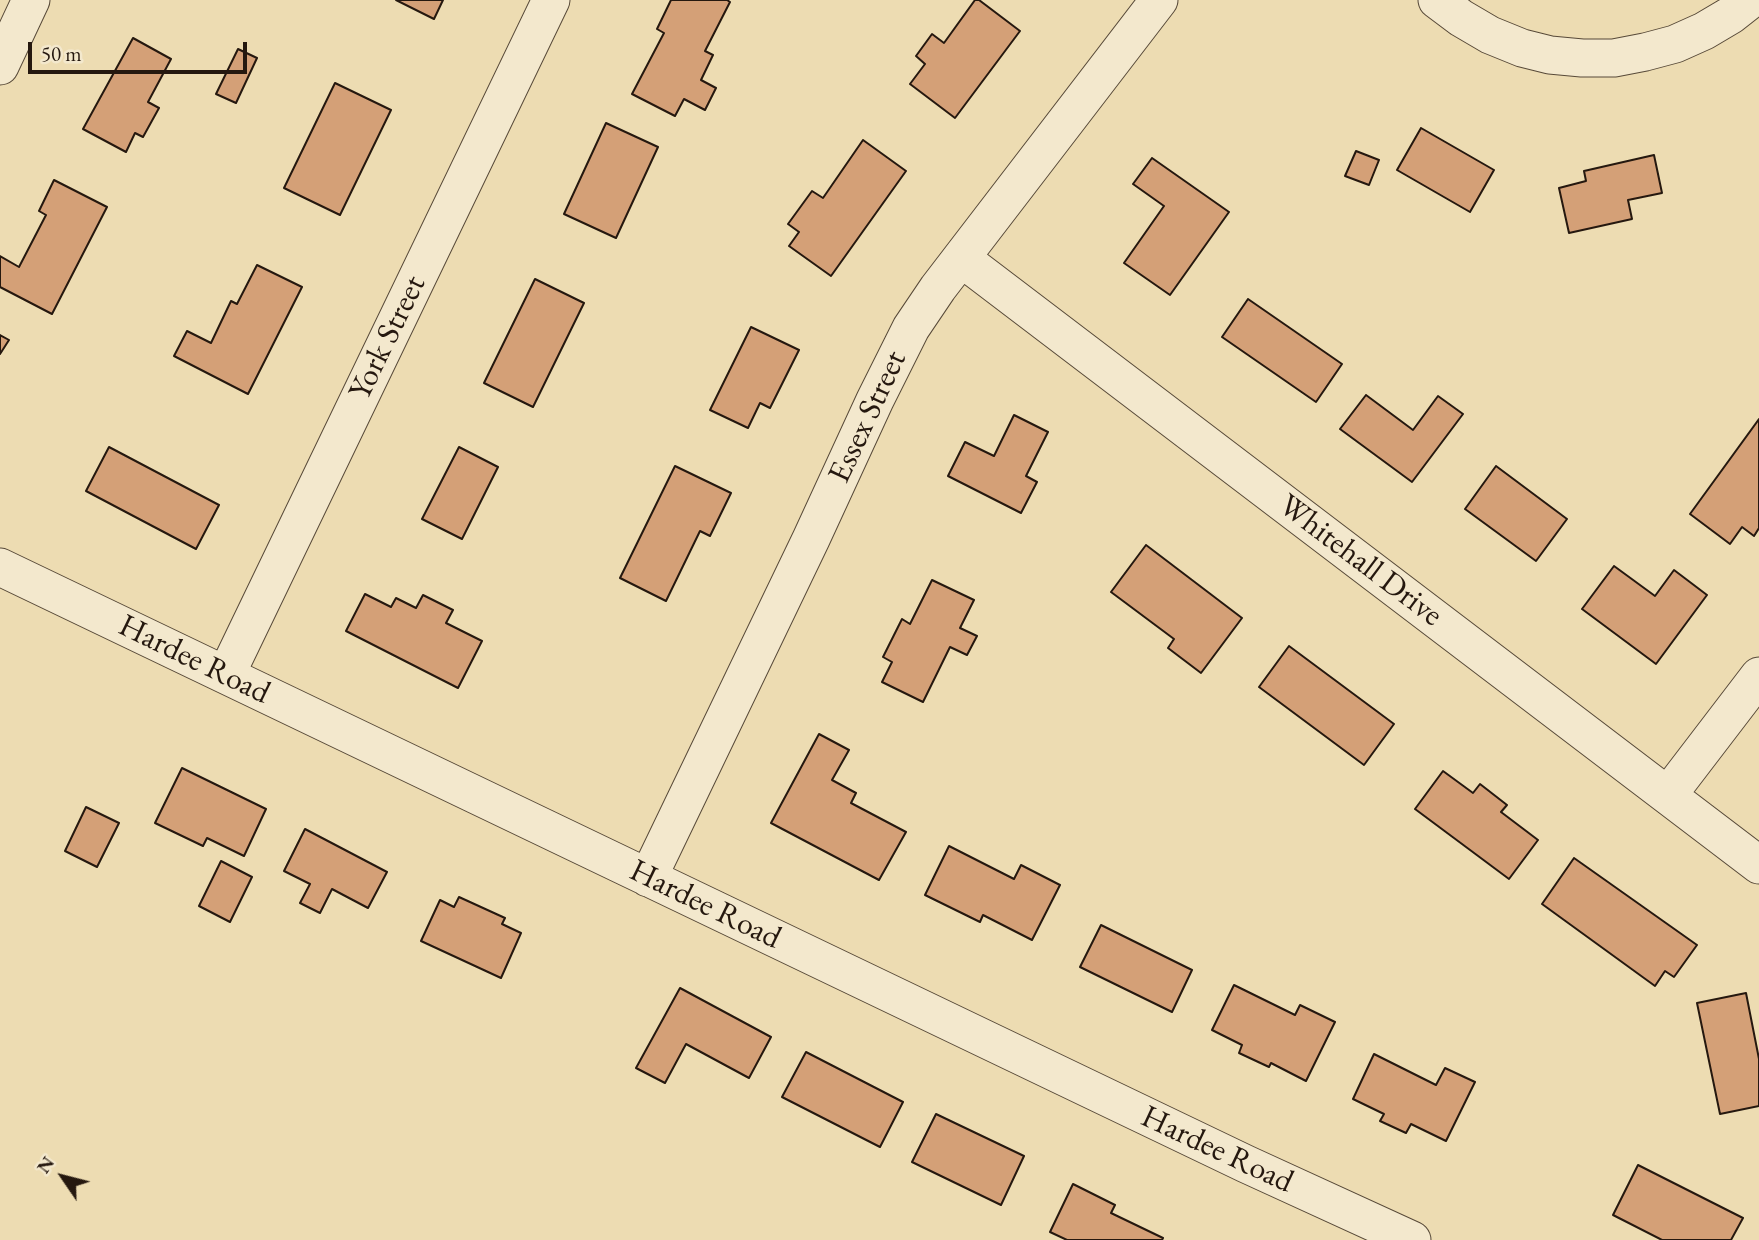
<!DOCTYPE html>
<html>
<head>
<meta charset="utf-8">
<style>
	body { margin:0 }
	#map { position:relative; width:1759px; height:1240px; overflow:hidden; background:#eddcb2; font-family:"EB Garamond",serif }
	canvas { display:block }
	.north { position:absolute; left:28px; top:1142px; width:70px; height:70px; -webkit-text-stroke:5px #f3e8cd; paint-order:stroke; rotate:305deg; font-size:19px; font-weight:700; line-height:28px; text-align:center; color:#25180f }
	.north::after { content:''; display:block; margin:auto; width:24px; height:32px; background:#25180f; clip-path:polygon(50% 0,100% 100%,50% 72%,0 100%) }
	.scale { position:absolute; left:28px; top:42px; width:219px; height:32px; box-sizing:border-box; border:4px solid #25180f; border-top:0; padding-left:9px; font-size:21px; line-height:24px; white-space:nowrap; color:#25180f; -webkit-text-stroke:5px #f3e8cd; paint-order:stroke }
</style>
</head>
<body>
<div id="map">
<canvas width="1759" height="1240"></canvas>
<div class="north">N</div>
<div class="scale">50 m</div>
</div>
<script>
const c = document.querySelector('canvas').getContext('2d');
c.lineJoin = 'round';
function fillPath(path, color) { c.fillStyle = color; c.fill(path, 'evenodd'); }
const poly = rows => new Path2D(rows.map(r => 'M' + r).join(''));
function strokePath(path, color, width, dash) { c.strokeStyle = color; c.lineWidth = width; c.lineCap = dash ? 'butt' : 'round'; c.setLineDash(dash || []); c.stroke(path); }
function label(font, color, halo, rows, align = 'center') {
  c.font = font + ' "EB Garamond",serif'; c.lineWidth = 5; c.setLineDash([]); c.textBaseline = 'middle'; c.strokeStyle = halo; c.fillStyle = color; for (const [text, x, y, turn = 0] of rows) {
    c.save(); c.translate(x, y); c.rotate((+turn || 0) * Math.PI / 180); c.textAlign = isNaN(turn) ? turn : align; if (halo) c.strokeText(text, 0, 0); c.fillText(text, 0, 0); c.restore();
  }
}
const building = poly([
	[396,0,443,0,434,19,396,0],
	[671,0,727,0,730,2,705,51,713,55,701,80,716,88,705,110,684,99,675,116,632,94,664,33,657,29,671,0],
	[975,0,979,0,1020,31,955,118,910,84,925,64,916,56,932,34,944,43,975,0],
	[133,38,171,59,148,102,159,108,143,137,135,133,126,152,83,129,133,38],
	[238,49,257,58,236,103,216,94,238,49],
	[335,83,391,110,340,215,284,188,335,83],
	[606,123,658,147,616,238,564,214,606,123],
	[1421,128,1494,170,1470,212,1397,170,1421,128],
	[863,140,906,171,831,276,789,246,799,232,788,224,812,191,823,198,863,140],
	[1356,151,1379,160,1369,185,1345,176,1356,151],
	[1654,155,1662,193,1628,200,1632,219,1569,233,1559,188,1586,181,1584,171,1654,155],
	[1152,158,1229,212,1170,295,1124,263,1164,206,1133,184,1152,158],
	[54,180,107,207,52,314,0,287,0,256,19,267,46,215,39,211,54,180],
	[257,265,302,287,248,394,174,356,187,331,211,343,231,301,237,304,257,265],
	[535,279,584,303,533,407,484,383,535,279],
	[1248,299,1342,364,1316,402,1222,337,1248,299],
	[751,327,799,350,770,408,760,403,748,428,710,410,751,327],
	[0,335,9,340,0,354,0,335],
	[1366,395,1413,430,1438,396,1463,414,1412,482,1340,429,1366,395],
	[1014,415,1048,432,1026,476,1037,482,1021,513,948,476,965,442,994,456,1014,415],
	[1759,419,1759,528,1754,536,1742,527,1730,544,1690,514,1759,419],
	[109,447,219,505,196,549,86,491,109,447],
	[459,447,498,467,462,539,422,519,459,447],
	[675,466,731,493,710,536,700,531,666,601,620,578,675,466],
	[1496,466,1567,519,1536,561,1465,509,1496,466],
	[1146,545,1242,618,1201,673,1168,648,1174,639,1111,592,1146,545],
	[1614,566,1655,596,1674,570,1707,595,1656,664,1582,609,1614,566],
	[932,580,974,600,960,628,977,636,967,655,950,647,923,702,882,682,892,662,883,657,902,619,910,624,932,580],
	[365,594,391,607,396,598,416,608,423,595,453,610,446,623,482,641,458,688,346,631,365,594],
	[1289,646,1394,724,1364,765,1259,687,1289,646],
	[819,734,849,750,832,780,856,793,851,803,906,832,879,880,771,823,819,734],
	[182,768,266,809,244,856,207,838,203,846,155,823,182,768],
	[1443,771,1473,793,1480,784,1507,805,1501,812,1538,840,1509,879,1415,809,1443,771],
	[86,807,119,823,97,867,65,851,86,807],
	[305,829,387,872,368,908,332,889,320,913,300,903,310,884,284,871,305,829],
	[949,846,1014,879,1021,865,1060,885,1032,940,983,915,980,922,925,895,949,846],
	[1574,858,1697,945,1674,977,1665,971,1655,986,1542,904,1574,858],
	[221,861,252,877,230,922,199,906,221,861],
	[459,897,505,918,502,924,521,933,501,978,421,941,440,900,454,907,459,897],
	[1101,925,1192,970,1172,1012,1080,967,1101,925],
	[1234,985,1295,1015,1300,1005,1335,1022,1306,1081,1271,1063,1269,1067,1239,1053,1242,1045,1212,1030,1234,985],
	[680,988,771,1037,749,1078,686,1044,665,1083,636,1068,680,988],
	[1746,993,1759,1059,1759,1106,1720,1114,1697,1003,1746,993],
	[806,1052,903,1102,880,1147,782,1097,806,1052],
	[1374,1054,1436,1085,1445,1068,1475,1082,1446,1141,1411,1124,1406,1133,1380,1121,1384,1114,1353,1099,1374,1054],
	[936,1114,1024,1156,1001,1205,912,1162,936,1114],
	[1638,1165,1743,1218,1731,1240,1662,1240,1613,1215,1638,1165],
	[1073,1184,1115,1205,1111,1213,1163,1238,1162,1240,1067,1240,1050,1232,1073,1184]
]);
const minor = poly([
	[1437,0,1461,18,1490,35,1522,48,1550,55,1582,58,1614,58,1645,52,1675,44,1704,31,1731,15,1750,0],
	[0,66,31,0],
	[961,258,1759,865],
	[0,567,1246,1164,1412,1240],
	[226,675,551,0],
	[1668,795,1759,676],
	[648,878,811,539,875,400,911,328,938,288,1159,0]
]);
const streetNames = [
	["York Street",388,338,-64],
	["Essex Street",868,417,-65],
	["Whitehall Drive",1360,561,37],
	["Hardee Road",194,660,26],
	["Hardee Road",705,905,26],
	["Hardee Road",1217,1150,25]
];
fillPath(building, '#d4a077');
strokePath(building, '#25180f', 2);
strokePath(minor, '#574938', 39);
strokePath(minor, '#f3e8cd', 37);
label('32px', '#25180f', '#f3e8cd', streetNames);
</script>
</body>
</html>
